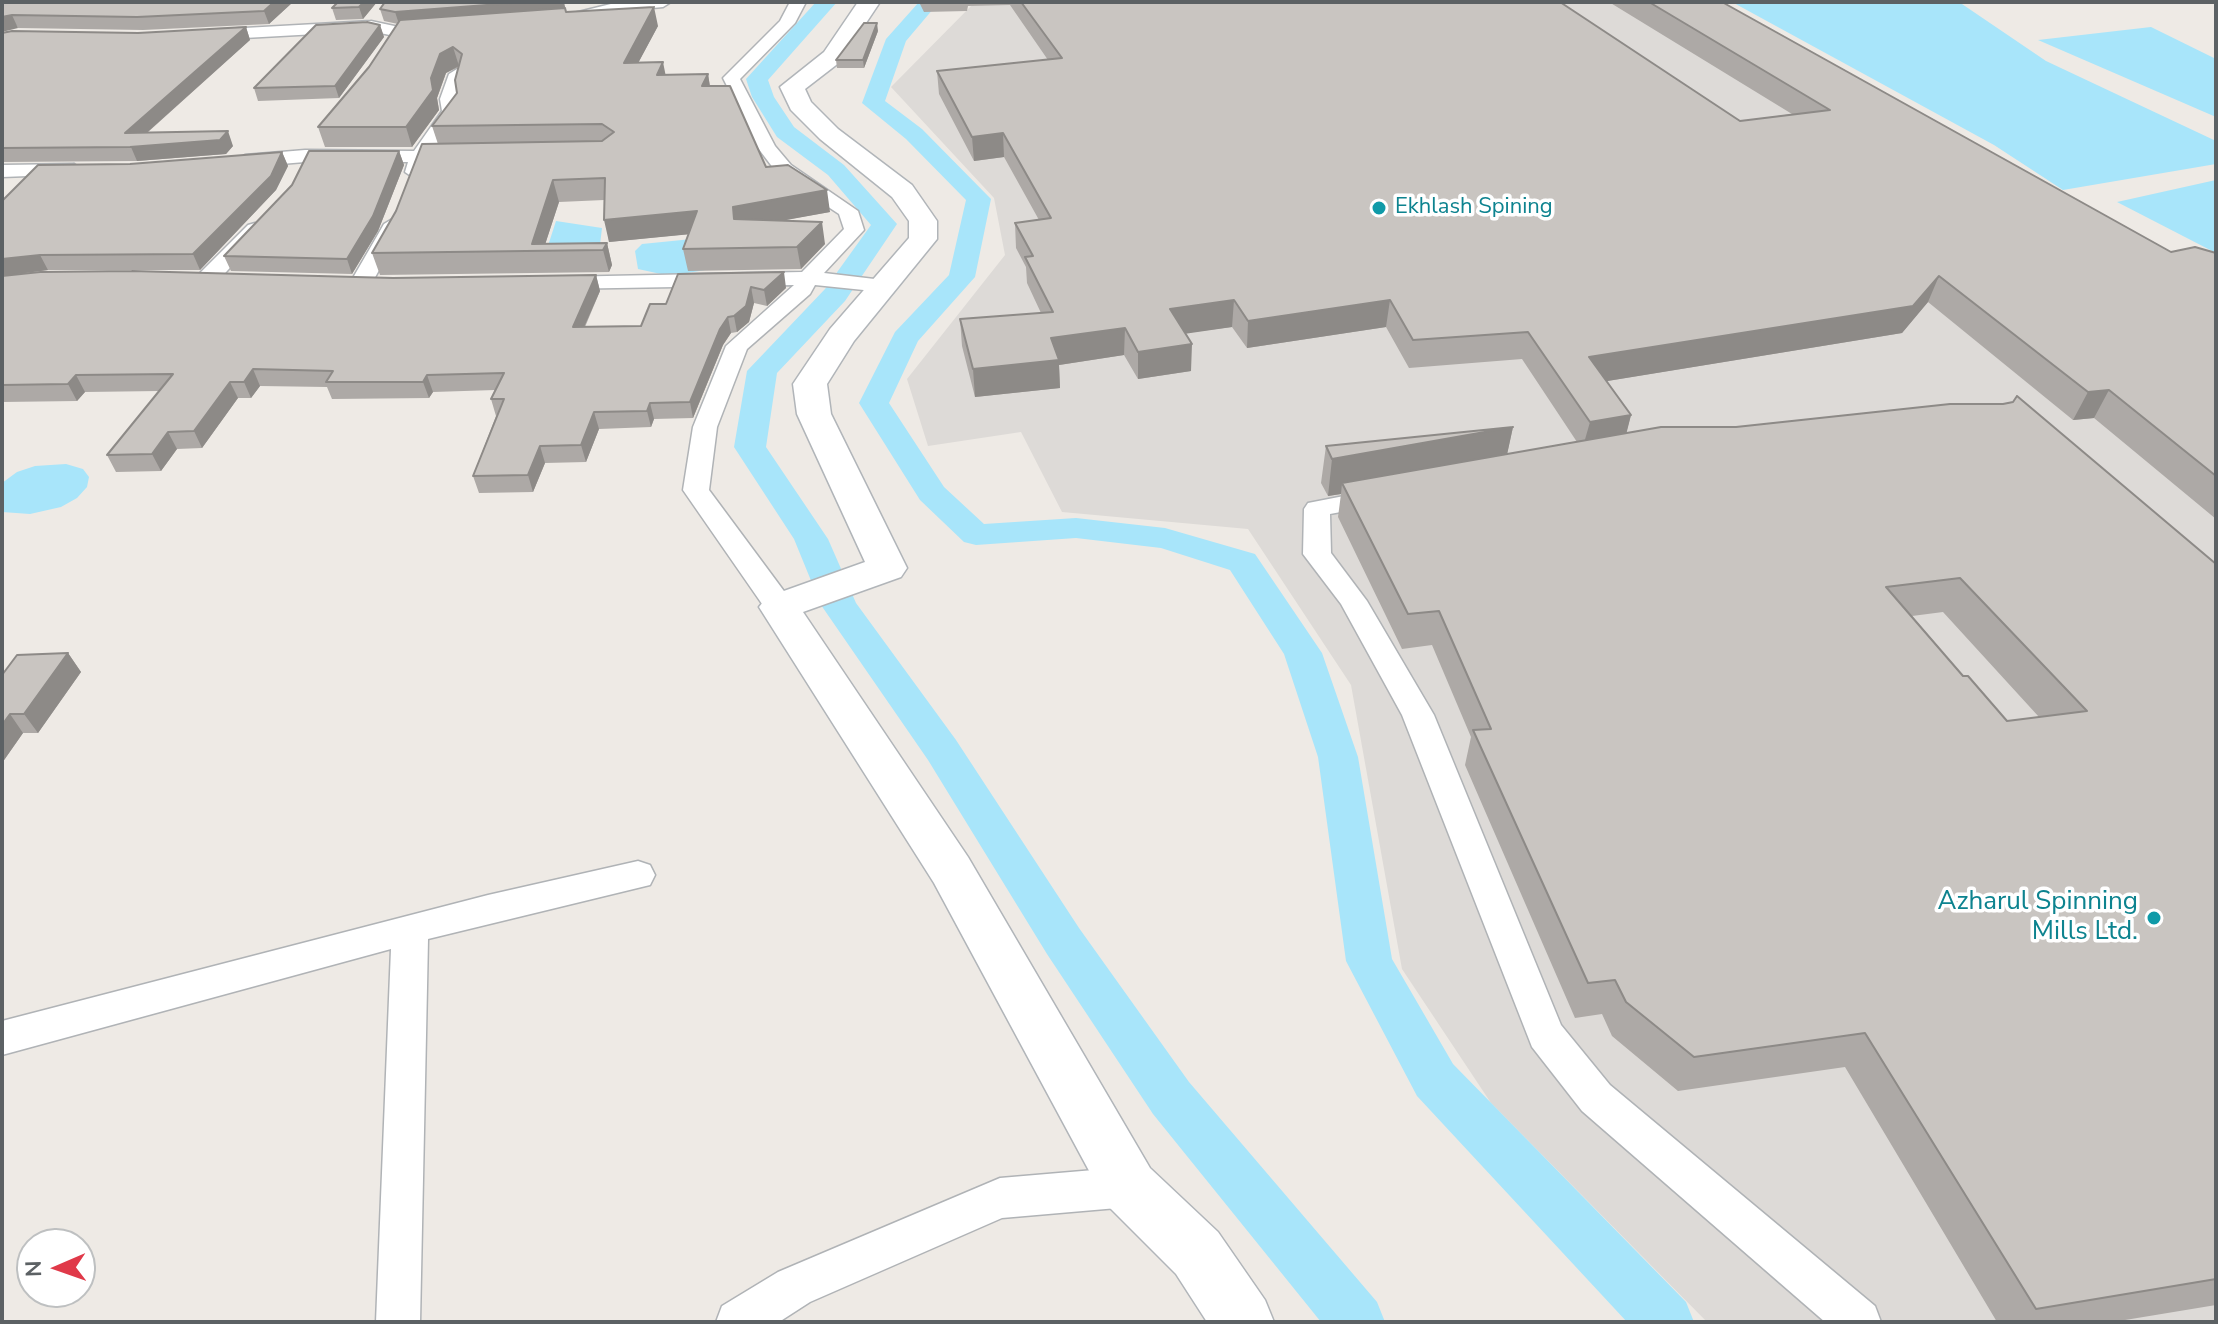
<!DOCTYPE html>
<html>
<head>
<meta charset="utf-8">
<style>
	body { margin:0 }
	#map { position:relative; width:2218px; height:1324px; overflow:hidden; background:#eeeae5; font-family:"Nunito Sans",sans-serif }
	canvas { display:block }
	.frame { position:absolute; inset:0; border:4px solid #5c6164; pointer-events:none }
	.north { position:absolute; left:16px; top:1228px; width:80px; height:80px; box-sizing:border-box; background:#fff; border:2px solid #bec0c1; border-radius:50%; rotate:268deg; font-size:22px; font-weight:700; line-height:32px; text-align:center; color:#5c6164 }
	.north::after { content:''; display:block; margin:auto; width:28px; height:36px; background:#e03949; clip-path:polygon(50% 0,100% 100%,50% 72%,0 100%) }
</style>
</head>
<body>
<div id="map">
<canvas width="2218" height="1324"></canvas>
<div class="frame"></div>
<div class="north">N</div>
</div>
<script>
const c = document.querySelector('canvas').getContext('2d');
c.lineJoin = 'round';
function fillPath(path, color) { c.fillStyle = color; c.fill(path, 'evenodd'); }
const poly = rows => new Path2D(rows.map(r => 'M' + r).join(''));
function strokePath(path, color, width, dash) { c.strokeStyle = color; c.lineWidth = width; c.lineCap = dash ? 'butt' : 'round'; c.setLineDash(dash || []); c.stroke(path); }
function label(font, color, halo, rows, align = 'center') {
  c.font = font + ' "Nunito Sans",sans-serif'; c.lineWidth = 7; c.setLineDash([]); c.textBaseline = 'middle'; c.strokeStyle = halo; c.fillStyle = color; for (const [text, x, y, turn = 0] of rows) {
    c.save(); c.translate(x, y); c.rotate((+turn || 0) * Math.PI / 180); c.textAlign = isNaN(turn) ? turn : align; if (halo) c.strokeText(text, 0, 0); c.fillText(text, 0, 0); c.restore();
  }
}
const industrial = poly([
	[975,2,1700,2,2216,280,2216,1322,1707,1322,1491,1103,1402,969,1351,685,1248,529,1062,512,1021,432,928,446,907,379,1005,255,994,198,891,87]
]);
const water = poly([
	[1732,2,1959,2,2046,61,2216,141,2216,164,2063,190,1994,145],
	[2151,27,2216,59,2216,117,2038,40],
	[2216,180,2216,253,2117,202],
	[556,221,602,228,598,261,545,255],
	[702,238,705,270,670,276,638,269,635,251,642,244],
	[66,464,83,469,89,477,87,487,77,498,61,507,30,514,2,512,2,483,17,472,35,466]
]);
const canal = poly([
	[816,2,837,2,768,80,774,97,794,127,844,165,897,224,845,301,777,373,766,447,828,539,856,603,956,740,1079,928,1189,1082,1377,1302,1385,1322,1321,1322,1153,1114,1047,954,928,760,821,605,794,539,734,447,747,371,825,289,871,225,828,175,777,137,752,97,746,79,816,2],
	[919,2,939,2,906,41,885,101,922,129,991,199,975,277,918,341,889,403,944,487,984,524,1076,518,1165,528,1255,554,1322,653,1358,757,1392,959,1453,1064,1686,1302,1694,1322,1627,1322,1417,1096,1346,961,1318,757,1284,654,1230,570,1161,548,1076,538,976,545,964,542,920,500,859,403,895,332,949,275,966,200,906,139,862,103,886,39,919,2]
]);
const street = poly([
	[619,2,671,2,663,7,621,11,567,24,559,19,562,16,619,2],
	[790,2,806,2,795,23,740,79,775,146,791,165,858,211,864,230,824,273,883,280,894,286,883,292,815,285,810,294,747,349,717,427,709,490,795,606,791,613,779,616,769,614,683,490,693,427,726,346,794,285,558,289,547,283,558,277,802,272,844,229,839,214,777,173,758,148,723,78,780,21,790,2],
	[371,21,399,27,431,25,439,30,431,35,399,37,371,31,208,40,200,35,208,30,371,21],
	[457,69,465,74,458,99,460,111,432,151,464,153,466,157,464,161,427,162,421,176,414,178,405,172,408,162,305,162,245,167,236,161,245,155,305,150,414,151,442,111,440,99,449,74,457,69],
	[74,164,83,170,81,174,2,177,2,165,74,164],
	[394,218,404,224,372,283,361,289,353,288,350,283,384,224,394,218],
	[255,223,265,229,262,233,215,284,199,284,196,279,199,274,248,225,255,223],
	[1380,489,1389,491,1393,497,1389,503,1330,514,1331,553,1367,601,1434,715,1561,1025,1610,1085,1875,1306,1881,1322,1825,1322,1582,1111,1532,1047,1402,715,1341,604,1303,554,1304,509,1308,503,1380,489],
	[638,861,650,865,655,875,650,885,428,939,420,1322,376,1322,391,949,2,1055,2,1021,488,895,638,861],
	[1129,1167,1144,1173,1150,1187,1144,1201,1129,1207,1002,1218,810,1302,779,1322,716,1322,722,1306,778,1272,1000,1178,1129,1167]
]);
const secondary = poly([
	[858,2,880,2,840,62,805,89,811,102,838,129,912,185,937,221,937,239,854,341,827,384,831,414,907,568,901,577,803,612,968,857,1150,1168,1218,1232,1265,1300,1274,1322,1207,1322,1176,1274,1108,1206,934,883,759,607,767,597,865,562,797,414,793,384,830,329,909,238,909,221,892,197,820,139,791,110,780,87,824,52,858,2]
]);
const wall = poly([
	[2,2,293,2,269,24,143,30,18,28],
	[377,2,363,19,336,20,332,8],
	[919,2,1560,2,1740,121,1792,114,1609,2,1722,2,2171,252,2216,253,2216,519,2094,418,2073,420,1928,302,1902,333,1607,381,1631,415,1626,433,2216,564,2216,1305,2113,1322,1997,1322,1845,1067,1678,1091,1612,1036,1602,1014,1575,1018,1465,765,1471,737,1432,645,1402,649,1338,517,1341,494,1328,496,1321,483,1326,446,1513,427,1507,454,1577,442,1522,359,1409,368,1386,327,1247,348,1232,327,1185,333,1191,371,1138,379,1124,355,1059,365,1060,388,975,397,962,346,960,319,1041,313,1027,283,1026,267,1016,248,1015,223,1039,220,1004,157,974,161,939,94,937,71,1048,60,1010,5,968,6,967,11,924,12],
	[1943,612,2039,717,2007,721,1963,676,1912,616],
	[380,9,566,12,658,26,638,63,666,75,708,74,710,86,766,167,830,212,779,221,825,244,801,269,688,271,683,249,689,234,609,242,604,200,559,202,545,244,607,243,612,265,609,272,380,275,372,253,438,144,432,126,457,93,459,67,446,73,437,98,439,110,412,147,325,147,318,127,369,67,398,24,384,21],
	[380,25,384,37,339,98,258,101,254,88],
	[246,27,250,40,147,133,233,146,226,154,137,161,2,162,2,33,138,33],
	[878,31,864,68,837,68,836,60],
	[399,151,404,165,378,231,352,274,231,271,224,256],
	[282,152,288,166,276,190,200,270,48,270,2,276,130,164],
	[678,274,786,288,767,306,754,303,749,322,737,332,731,333,723,345,693,418,654,419,651,427,599,429,586,462,545,463,533,492,479,493,473,476,496,416,491,399,495,390,433,392,429,398,332,399,327,387,260,386,251,398,238,398,202,448,177,449,161,471,116,472,107,455,159,391,85,392,77,401,2,402,2,276,393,278,596,275,600,291,585,327,641,326,666,304],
	[68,653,81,672,38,733,23,733,2,763,2,675]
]);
const shadedWall = poly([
	[274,2,293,2,269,24,264,11],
	[364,2,377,2,363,19,359,7],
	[526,2,564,2,566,11,399,24,395,12],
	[654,7,658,26,628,82,624,63],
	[12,15,18,28,2,32,2,17],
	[877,23,878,31,864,68,863,60],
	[380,25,384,37,339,98,335,86],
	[246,27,250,40,132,146,228,131,233,146,226,154,137,161,125,133],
	[453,47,459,66,446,73,437,98,439,110,412,147,406,127,440,54],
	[663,62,667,82,657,75],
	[708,74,711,94,702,86],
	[1003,133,1004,157,974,161,972,137],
	[399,151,404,165,378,231,352,274,347,259],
	[282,152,288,166,276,190,200,270,193,254],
	[553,180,559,202,543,251,532,244],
	[827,190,830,212,737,229,734,219,733,207],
	[697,211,702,233,609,242,604,220],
	[822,222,825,244,801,269,797,247],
	[607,243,612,265,609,272,603,250],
	[40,255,48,270,2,276,2,259],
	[784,272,786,288,767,306,764,290],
	[596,275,600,291,577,343,573,327],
	[1939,276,1928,302,1902,333,1583,385,1589,357],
	[751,287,754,303,749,322,737,332,734,316],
	[1234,300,1232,327,1170,336,1170,309],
	[1390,300,1386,327,1247,348,1248,321],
	[728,317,731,333,723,345,693,418,690,402,720,329],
	[1125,328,1124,355,1059,365,1060,388,975,397,973,369,1051,338],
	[1192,344,1191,371,1138,379,1138,352],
	[253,369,260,386,251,398,244,382],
	[76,375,85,392,77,401,68,384],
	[427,375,433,392,429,398,423,382],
	[230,382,238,398,202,448,194,431],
	[2109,390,2094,418,2073,420,2088,392],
	[650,403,654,419,651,427,647,411],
	[594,412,599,429,586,462,581,445],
	[1631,415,1624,443,1582,450,1590,422],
	[1513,427,1505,464,1342,483,1341,494,1328,496,1332,459],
	[168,432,177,449,161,471,152,454],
	[540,446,545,463,533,492,528,475],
	[68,653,81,672,38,733,24,714],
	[10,714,23,733,2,763,2,725]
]);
const building = poly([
	[2,2,274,2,264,11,137,17,12,15,2,17,2,2],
	[338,2,364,2,359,7,332,8,338,2],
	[385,2,526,2,395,12,380,9,385,2],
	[1021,2,1560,2,1740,121,1830,110,1649,2,1722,2,2171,252,2195,247,2216,253,2216,476,2109,390,2088,392,1939,276,1913,306,1589,357,1631,415,1590,422,1528,332,1413,340,1390,300,1248,321,1234,300,1170,309,1192,344,1138,352,1125,328,1051,338,1059,360,973,369,960,319,1053,312,1025,257,1033,256,1015,223,1051,218,1003,133,972,137,937,71,1062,58,1021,2],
	[654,7,624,63,663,62,657,75,708,74,702,86,730,86,766,167,788,165,827,190,733,207,734,219,822,222,797,247,683,249,697,211,604,220,605,178,553,180,532,244,607,243,603,250,372,253,396,211,422,144,602,141,614,132,602,124,432,126,457,93,455,80,462,54,453,47,440,54,431,78,433,90,406,127,318,127,369,67,400,20,565,8,566,12,654,7],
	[367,22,380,25,335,86,254,88,316,25,367,22],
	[864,23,877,23,863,60,836,60,864,23],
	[246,27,125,133,228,131,220,140,130,147,2,148,2,33,12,31,138,33,246,27],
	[309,151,399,151,373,216,347,259,224,256,292,185,309,151],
	[282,152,271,176,193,254,40,255,2,259,2,201,38,165,130,164,282,152],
	[132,271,393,278,596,275,573,327,641,326,650,304,666,304,678,274,784,272,764,290,751,287,746,306,734,316,728,317,720,329,690,402,650,403,647,411,594,412,581,445,540,446,528,475,473,476,504,399,491,399,504,373,427,375,423,382,326,382,333,371,253,369,244,382,230,382,194,431,168,432,152,454,107,455,173,374,76,375,68,384,2,385,2,276,40,272,132,271],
	[2017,396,2216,564,2216,1279,2036,1309,1865,1033,1694,1057,1626,1002,1615,980,1588,983,1473,730,1491,729,1439,611,1408,614,1342,483,1661,427,1736,427,1950,404,2003,404,2013,402,2017,396],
	[1960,578,2087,711,2007,721,1968,676,1963,676,1886,587,1960,578],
	[1513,427,1332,459,1326,446,1513,427],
	[68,653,24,714,10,714,2,725,2,675,17,655,68,653]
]);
const markers = [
	[1379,208,8,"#0f9aa8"],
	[2154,918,8,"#0f9aa8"]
];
const farCulturenames = [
	["Ekhlash Spining",1395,208]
];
const cultureNames = [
	["Azharul Spinning",2138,903],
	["Mills Ltd.",2138,933]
];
fillPath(industrial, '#dddad7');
fillPath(water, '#a8e5fa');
fillPath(canal, '#a8e5fa');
strokePath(street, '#b0b3b6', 3);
strokePath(secondary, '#b1b5b9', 3);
fillPath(street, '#fff');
fillPath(secondary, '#fff');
fillPath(wall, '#ada9a6');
fillPath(shadedWall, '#8d8a87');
fillPath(building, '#c9c5c1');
strokePath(building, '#8d8a87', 2);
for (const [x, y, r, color] of markers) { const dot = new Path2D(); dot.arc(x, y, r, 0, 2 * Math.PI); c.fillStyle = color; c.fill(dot); strokePath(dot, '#fff', 3); }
label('22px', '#0d838f', '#fff', farCulturenames, 'left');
label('26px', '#0d838f', '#fff', cultureNames, 'right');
</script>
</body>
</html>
